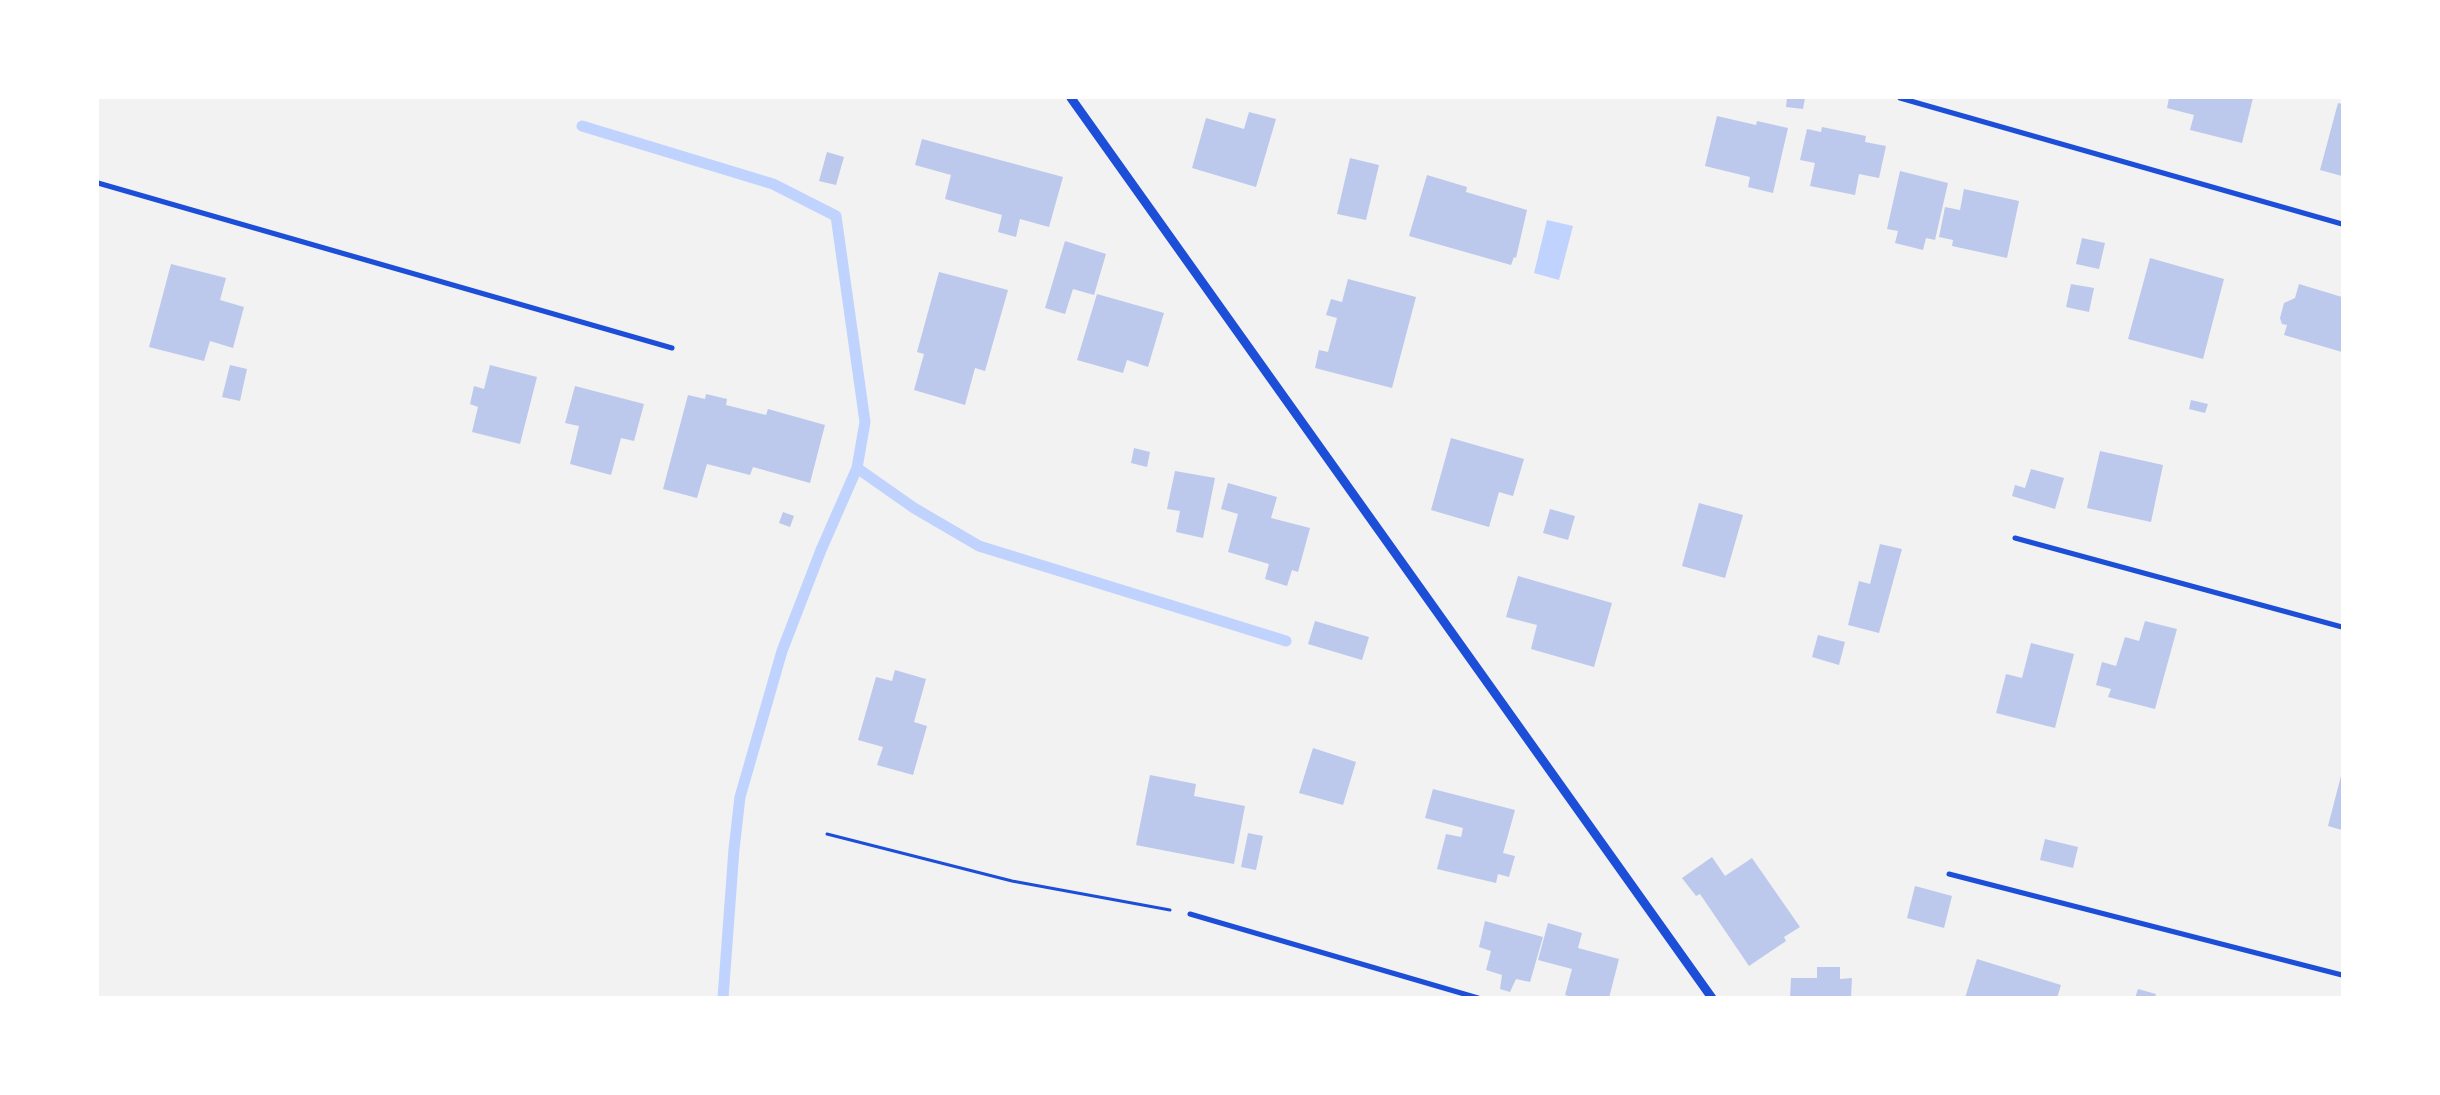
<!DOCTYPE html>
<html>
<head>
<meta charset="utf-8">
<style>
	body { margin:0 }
	#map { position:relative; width:2440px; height:1095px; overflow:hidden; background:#f2f2f2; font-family:"Alegreya Sans",sans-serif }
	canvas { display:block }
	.frame { position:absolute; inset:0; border:99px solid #fff; pointer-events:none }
</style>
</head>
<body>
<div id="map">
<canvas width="2440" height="1095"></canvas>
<div class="frame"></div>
</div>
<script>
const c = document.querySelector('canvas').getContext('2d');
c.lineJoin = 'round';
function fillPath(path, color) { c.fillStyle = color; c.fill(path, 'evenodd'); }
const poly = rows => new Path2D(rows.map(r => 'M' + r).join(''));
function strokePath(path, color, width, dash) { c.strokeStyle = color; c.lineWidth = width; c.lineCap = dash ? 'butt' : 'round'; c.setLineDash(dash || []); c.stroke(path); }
const water = poly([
	[1547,220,1573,226,1559,280,1534,273]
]);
const stream = poly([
	[582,126,773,184,836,216,865,422,857,468,821,550,782,651,740,797,734,849,723,998],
	[857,468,914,508,979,546,1286,641]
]);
const building = poly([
	[1787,98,1805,98,1803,109,1786,107],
	[2169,98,2253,98,2242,143,2190,130,2194,115,2167,108],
	[2338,103,2342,104,2342,176,2320,170],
	[1249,112,1276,119,1256,187,1192,168,1206,118,1244,129],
	[1717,116,1756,125,1757,121,1788,128,1773,193,1748,187,1750,177,1705,166],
	[1822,127,1866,136,1865,142,1886,146,1879,178,1859,174,1855,195,1810,186,1815,163,1800,160,1807,129,1821,132],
	[922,139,1063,177,1049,227,1020,219,1016,237,998,232,1002,215,945,199,951,175,915,165],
	[827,152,844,157,836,185,819,181],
	[1350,158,1379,165,1366,220,1337,214],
	[1900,171,1948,183,1935,240,1926,238,1923,250,1895,243,1898,231,1887,229],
	[1427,175,1467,187,1466,192,1527,210,1516,258,1514,257,1511,265,1409,236],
	[1964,189,2019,201,2007,258,1952,246,1953,240,1939,237,1945,207,1960,210],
	[2082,238,2105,243,2099,269,2076,264],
	[1065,241,1106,254,1094,295,1073,289,1065,314,1045,308],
	[2150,258,2224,279,2203,359,2128,339],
	[171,264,226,278,220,300,244,307,233,348,210,341,204,361,149,347],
	[939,272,1008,290,985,371,975,368,965,405,914,390,924,354,917,352],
	[1348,279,1416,297,1392,388,1315,368,1319,350,1328,352,1337,318,1326,315,1331,299,1342,302],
	[2071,284,2094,288,2089,312,2066,307],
	[2299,284,2342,297,2342,352,2284,335,2287,325,2282,324,2280,318,2284,303,2295,298],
	[1097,294,1164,313,1148,367,1127,360,1123,373,1077,360],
	[230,365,247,369,240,401,222,397],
	[490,365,537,377,520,444,472,432,478,407,470,404,474,386,484,389],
	[575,386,644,404,634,441,621,438,611,475,570,464,579,426,565,423],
	[706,394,727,399,726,405,766,415,768,409,825,425,810,483,753,467,750,475,707,464,697,498,663,489,688,395,705,399],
	[2191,400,2208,404,2205,413,2189,409],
	[1451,438,1524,459,1513,496,1499,492,1489,527,1431,510],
	[1134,448,1150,452,1147,467,1131,463],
	[2100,451,2163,465,2151,522,2087,508],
	[2031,469,2064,478,2055,509,2012,496,2015,485,2025,488],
	[1175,471,1215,478,1203,538,1176,532,1180,511,1167,509],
	[1228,483,1277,497,1271,518,1310,528,1298,572,1292,570,1287,586,1265,579,1269,564,1228,552,1238,514,1221,509],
	[1699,503,1743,515,1725,578,1682,566],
	[1550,509,1575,516,1568,540,1543,533],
	[783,512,794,516,790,527,779,523],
	[1880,544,1902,549,1879,633,1848,625,1859,581,1870,584],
	[1518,576,1612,603,1594,667,1531,649,1537,625,1506,617],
	[1315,621,1369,637,1362,660,1308,644],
	[2145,621,2177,629,2155,709,2108,697,2111,689,2096,685,2102,662,2116,666,2125,637,2139,641],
	[1818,635,1845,642,1839,665,1812,657],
	[2031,643,2074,654,2055,728,1996,713,2006,674,2022,678],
	[895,670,926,679,914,722,927,726,913,775,877,765,883,747,858,740,876,677,892,681],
	[1313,748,1356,762,1343,805,1299,793],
	[2342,772,2342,830,2328,826],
	[1150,775,1196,784,1194,796,1245,806,1234,864,1136,845],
	[1433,789,1515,810,1503,853,1515,856,1509,877,1498,874,1496,883,1437,869,1446,834,1461,837,1463,828,1425,818],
	[1248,833,1263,836,1256,870,1241,867],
	[2045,839,2078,847,2073,868,2040,860],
	[1712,857,1725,876,1752,858,1800,927,1784,937,1786,941,1749,966,1700,894,1696,896,1682,878],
	[1915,886,1952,896,1944,928,1907,918],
	[1485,921,1543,937,1530,982,1516,979,1510,992,1500,989,1502,975,1486,970,1491,951,1479,947],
	[1548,923,1582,933,1578,948,1619,959,1609,998,1574,998,1565,995,1572,969,1538,960],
	[1977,959,2061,985,2057,998,1965,998],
	[1817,967,1840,967,1840,979,1852,978,1851,998,1790,998,1791,978,1817,978],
	[2138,989,2156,994,2155,998,2135,998]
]);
const path = poly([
	[827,834,1012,881,1170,910]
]);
const minor = poly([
	[1900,98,2342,224],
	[98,183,672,348],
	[2015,538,2342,627],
	[1949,874,2342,975],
	[1190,914,1478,998]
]);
const tertiary = poly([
	[1071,98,1712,998]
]);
fillPath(water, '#bfd3fe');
strokePath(stream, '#bfd3fe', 11);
fillPath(building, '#bdc9ec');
strokePath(path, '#1d4ed8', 3);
strokePath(minor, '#1d4ed8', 5);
strokePath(tertiary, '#1d4ed8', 9);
</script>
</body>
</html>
